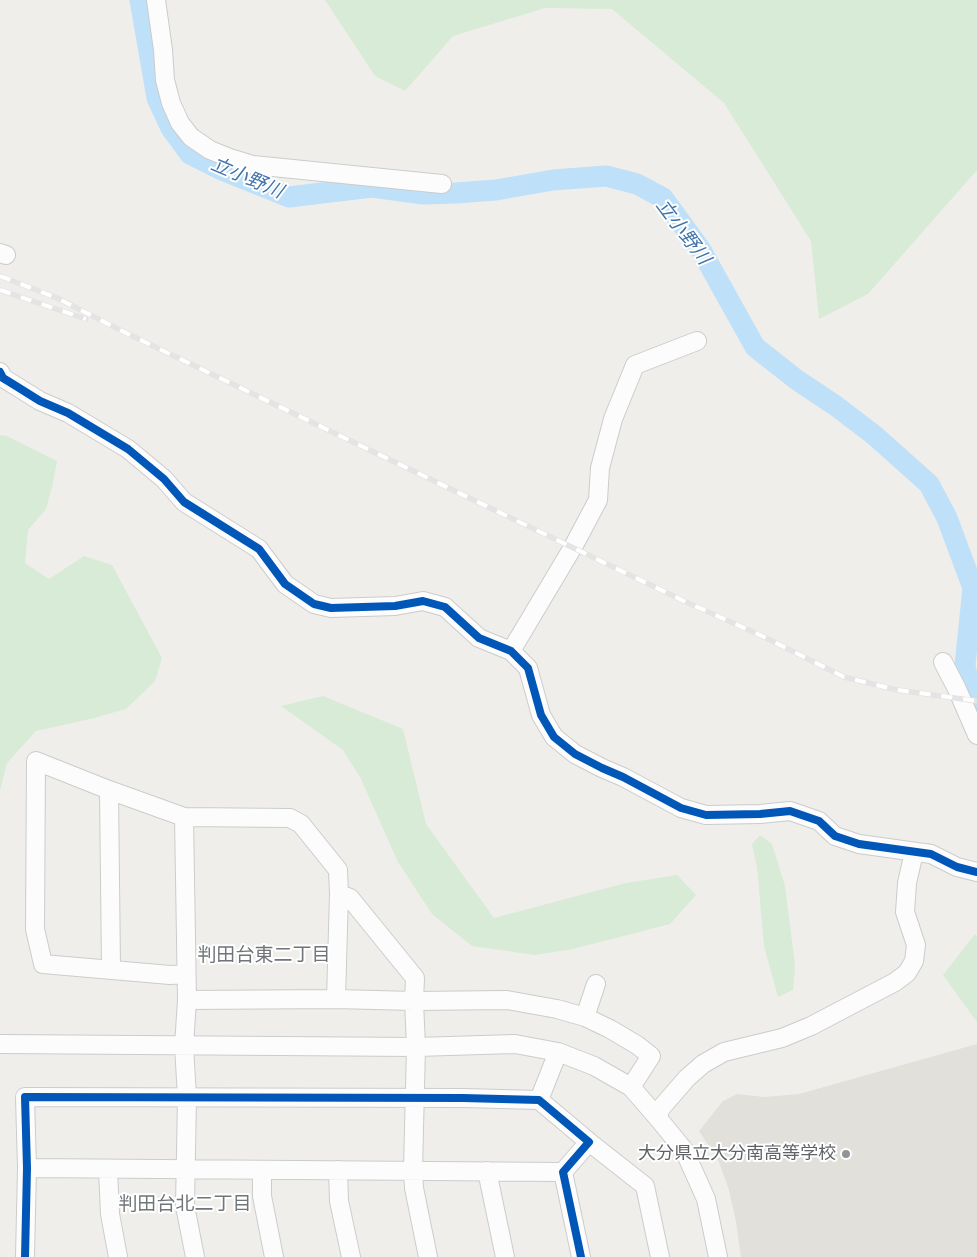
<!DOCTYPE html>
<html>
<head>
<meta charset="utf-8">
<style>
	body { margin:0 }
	canvas { display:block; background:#efeeea }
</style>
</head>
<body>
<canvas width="977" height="1257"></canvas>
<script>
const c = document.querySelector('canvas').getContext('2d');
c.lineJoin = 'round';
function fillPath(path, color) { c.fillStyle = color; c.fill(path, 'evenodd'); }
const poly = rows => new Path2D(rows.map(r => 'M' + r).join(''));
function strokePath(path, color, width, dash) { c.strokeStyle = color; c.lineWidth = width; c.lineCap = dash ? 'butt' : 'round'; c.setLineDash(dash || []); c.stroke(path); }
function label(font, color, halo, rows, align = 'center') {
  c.font = font + ' Quicksand,"Noto Sans JP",sans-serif'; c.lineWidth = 4; c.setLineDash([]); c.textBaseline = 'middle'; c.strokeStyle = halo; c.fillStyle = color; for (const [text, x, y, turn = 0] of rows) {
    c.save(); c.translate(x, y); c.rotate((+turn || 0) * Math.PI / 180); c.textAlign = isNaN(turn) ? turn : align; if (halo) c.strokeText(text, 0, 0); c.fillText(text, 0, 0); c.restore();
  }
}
const education = poly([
	[977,1044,977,1257,741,1257,736,1222,729,1190,719,1162,699,1131,723,1101,737,1094,764,1097,799,1094]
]);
const green = poly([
	[325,0,977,0,977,170,868,294,819,319,811,241,724,103,612,9,545,8,453,36,405,91,375,76],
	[0,435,7,436,57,461,52,487,46,509,28,530,25,563,49,579,84,556,112,565,162,658,155,681,126,709,94,718,36,731,7,763,0,791],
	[323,696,403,729,426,824,494,918,626,883,677,875,696,895,670,924,573,949,535,955,472,946,432,914,398,862,360,777,343,750,281,706],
	[760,835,772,844,785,886,795,965,793,990,778,997,764,946,757,867,752,844],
	[975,934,977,936,977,1022,943,975]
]);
const river = poly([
	[140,0,157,98,171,128,190,154,222,170,289,197,372,187,423,194,456,193,496,190,553,180,606,176,637,184,663,198,701,250,755,347,797,380,836,406,874,435,929,484,947,518,973,588,965,665,974,711,977,716]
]);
const minor = poly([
	[156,0,163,50,165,80,171,103,180,123,191,137,210,150,230,158,253,165,442,184],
	[0,253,6,255],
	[0,372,3,378,16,386,40,401,68,413,128,449,164,479,184,502,259,549,285,584,314,604,331,608,395,606,423,601,445,607,479,638,511,651,528,668,541,715,554,737,575,754,602,768,623,777,681,808,706,815,760,814,790,811,819,821,835,836,859,844,931,854,957,867,977,872],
	[511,651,573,547,598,500,600,468,613,419,635,365,697,341],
	[943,662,957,689,977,735],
	[109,790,111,968],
	[184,817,187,1000,184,1046,187,1097,185,1206,195,1257],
	[339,894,350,898,415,978,414,1001,416,1047,413,1170,414,1188,428,1257],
	[186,974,170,975,43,964,35,929,36,761,109,790,184,817,290,818,301,824,338,870,339,894,336,999],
	[187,1000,336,999,414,1001,507,1000,557,1009,585,1017,610,1029,637,1045,651,1056,631,1087],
	[585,1017,596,984],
	[0,1044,416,1047,515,1044,558,1052,594,1066,631,1087,657,1117,684,1150,706,1199,718,1257],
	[539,1100,558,1052],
	[657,1117,661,1108,687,1078,703,1064,724,1052,782,1038,811,1026,895,982,907,973,914,961,916,945,905,912,907,883,914,852],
	[589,1142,645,1186,660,1257],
	[27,1168,563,1172],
	[108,1169,110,1214,118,1257],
	[262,1170,262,1196,274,1257],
	[338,1170,339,1201,351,1257],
	[487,1171,505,1257],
	[25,1257,27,1168,25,1097,463,1098,539,1100,589,1142,563,1172,581,1257]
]);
const rail = poly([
	[0,276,57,298,122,331,686,602,762,636,844,677,897,690,977,701],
	[0,290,86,319]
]);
const cycleway = poly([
	[0,372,3,378,16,386,40,401,68,413,128,449,164,479,184,502,259,549,285,584,314,604,331,608,395,606,423,601,445,607,479,638,511,651,528,668,541,715,554,737,575,754,602,768,623,777,681,808,706,815,760,814,790,811,819,821,835,836,859,844,931,854,957,867,977,872],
	[25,1257,27,1168,25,1097,463,1098,539,1100,589,1142,563,1172,581,1257]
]);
const markers = [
	[846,1154,5,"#919496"]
];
const poiNames = [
	["大分県立大分南高等学校",836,1154]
];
const waterNames = [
	["立小野川",247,178,23],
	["立小野川",683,232,53]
];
const neighbourhoodNames = [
	["判田台東二丁目",264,955],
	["判田台北二丁目",185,1204]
];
fillPath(education, '#e2e0da');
fillPath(green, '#d8ebd6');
strokePath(river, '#bfe0f9', 21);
strokePath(minor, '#cbcccc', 20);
strokePath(minor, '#fdfcfc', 18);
strokePath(rail, '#e4e4e4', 5.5);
strokePath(rail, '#fff', 4, [11]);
strokePath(cycleway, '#0057b8', 8);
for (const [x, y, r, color] of markers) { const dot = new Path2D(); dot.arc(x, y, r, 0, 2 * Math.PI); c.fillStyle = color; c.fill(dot); strokePath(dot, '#fff', 2); }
label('18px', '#5f6368', '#fff', poiNames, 'right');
label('italic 19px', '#4174aa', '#fff', waterNames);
label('19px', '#70757a', '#fff', neighbourhoodNames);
</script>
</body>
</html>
